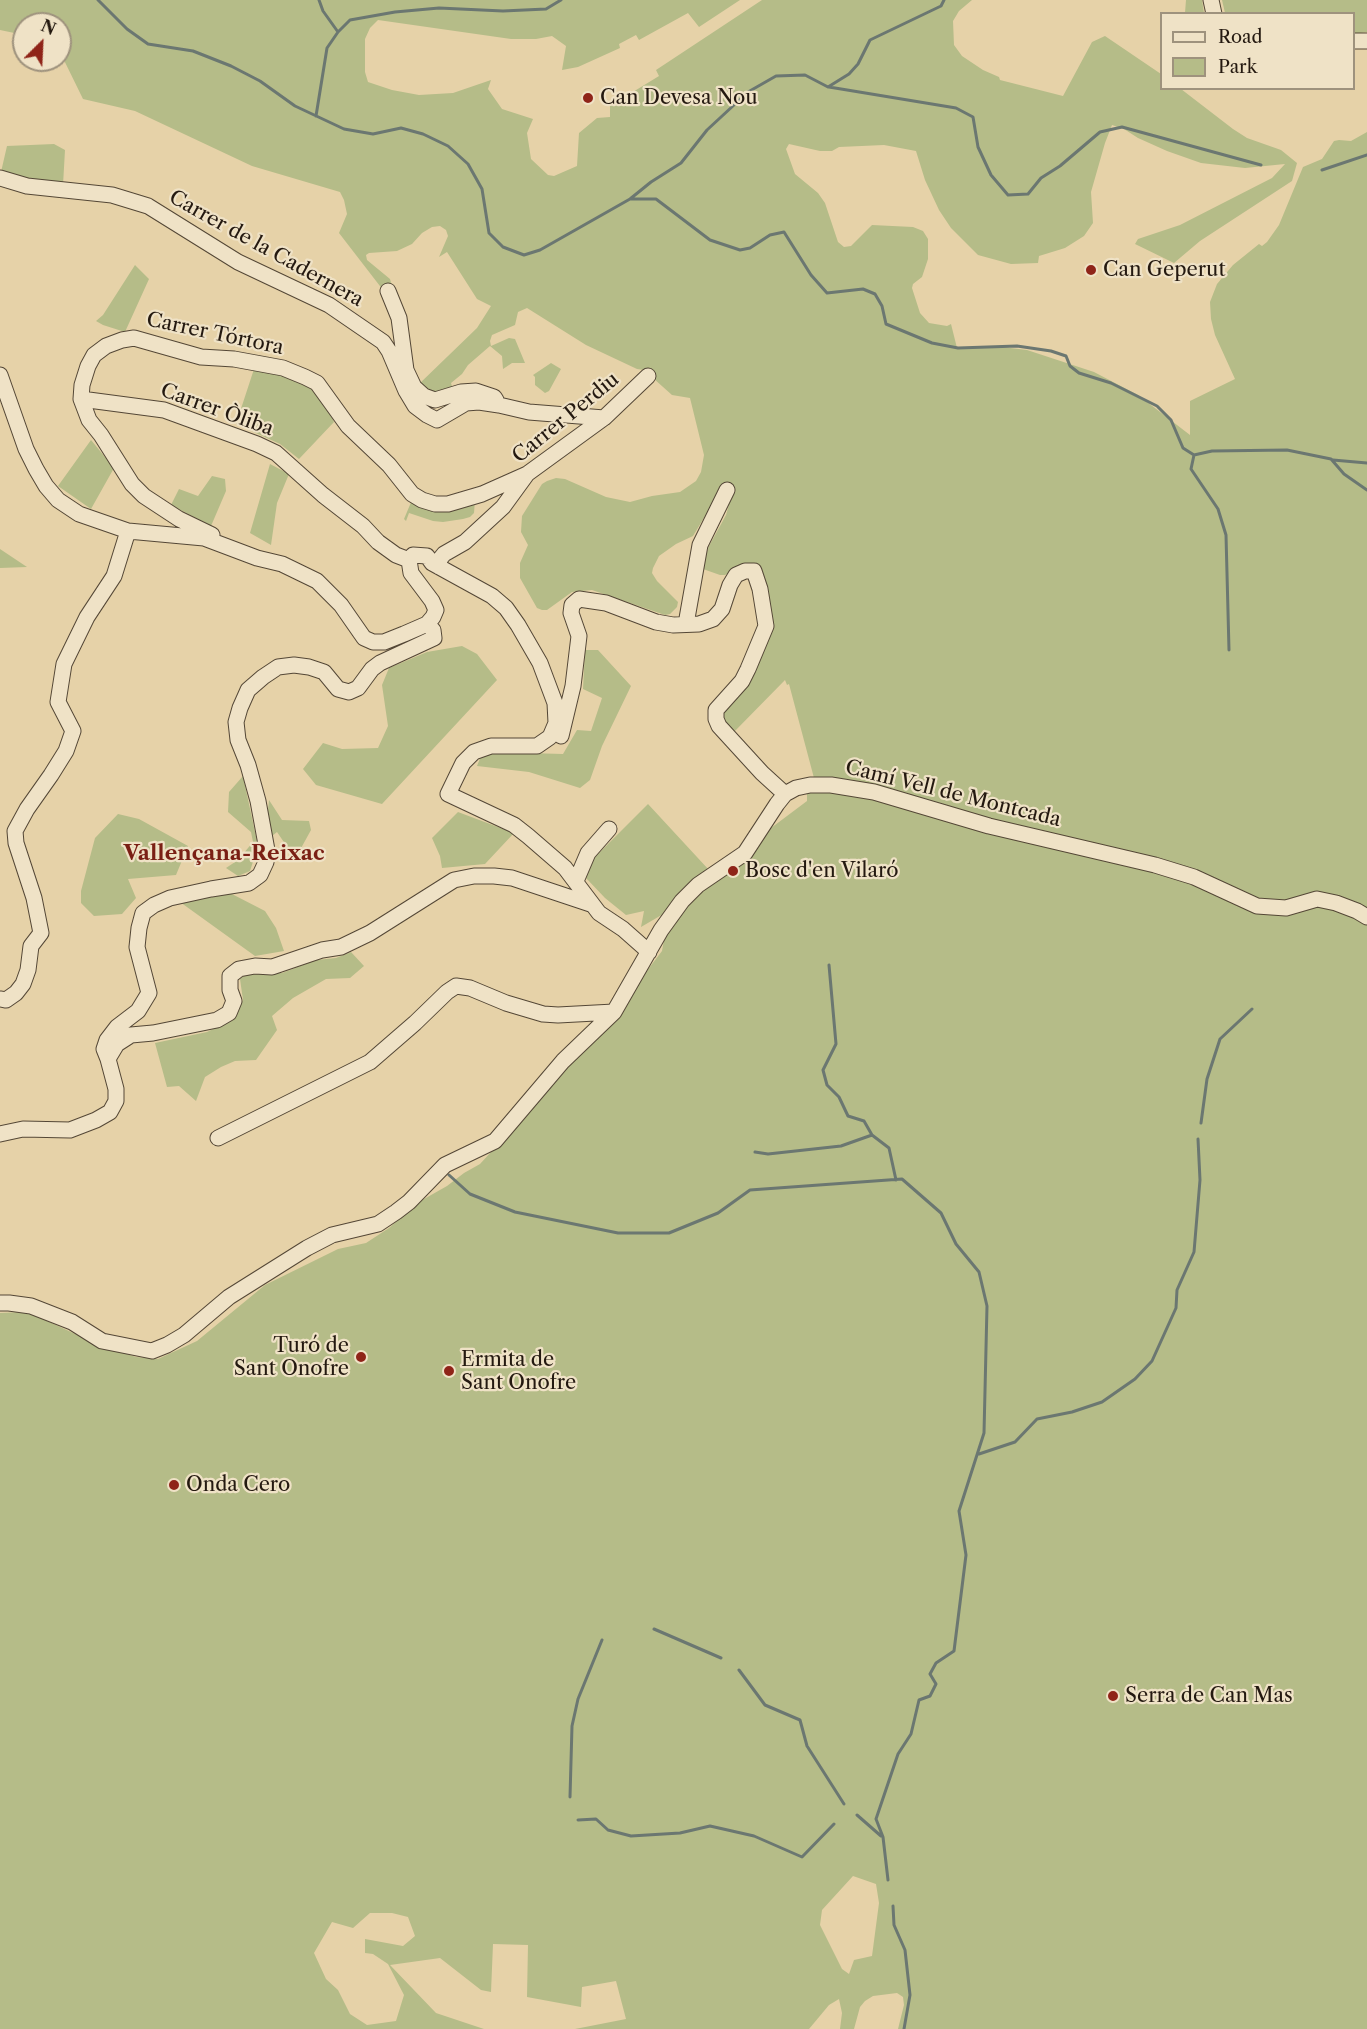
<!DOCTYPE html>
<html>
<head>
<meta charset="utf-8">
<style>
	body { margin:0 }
	#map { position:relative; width:1367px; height:2029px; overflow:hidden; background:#e6d2a8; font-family:"Libre Caslon Text",serif }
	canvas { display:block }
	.legend { position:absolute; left:1160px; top:12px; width:195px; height:78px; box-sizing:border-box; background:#efe2c6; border:2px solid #9e927d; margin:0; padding:8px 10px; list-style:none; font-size:18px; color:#241910 }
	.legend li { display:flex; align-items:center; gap:12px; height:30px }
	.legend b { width:30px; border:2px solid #9e927d }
	.north { position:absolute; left:12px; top:12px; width:60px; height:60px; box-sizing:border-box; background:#efe2c6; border:2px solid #9e927d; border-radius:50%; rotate:24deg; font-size:16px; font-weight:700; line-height:24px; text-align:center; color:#241910 }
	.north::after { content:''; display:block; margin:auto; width:21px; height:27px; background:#8f2418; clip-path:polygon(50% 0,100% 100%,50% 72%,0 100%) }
</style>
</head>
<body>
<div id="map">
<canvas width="1367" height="2029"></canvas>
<ul class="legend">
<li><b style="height:8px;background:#efe2c6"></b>Road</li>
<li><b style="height:16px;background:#b5bc88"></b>Park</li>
</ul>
<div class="north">N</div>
</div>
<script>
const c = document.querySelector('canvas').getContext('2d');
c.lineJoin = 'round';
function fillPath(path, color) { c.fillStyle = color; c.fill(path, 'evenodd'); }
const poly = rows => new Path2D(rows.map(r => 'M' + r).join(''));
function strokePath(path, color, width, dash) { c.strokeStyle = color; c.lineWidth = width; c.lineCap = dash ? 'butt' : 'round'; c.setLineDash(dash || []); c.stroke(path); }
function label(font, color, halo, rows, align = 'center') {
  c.font = font + ' "Libre Caslon Text",serif'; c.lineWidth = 4.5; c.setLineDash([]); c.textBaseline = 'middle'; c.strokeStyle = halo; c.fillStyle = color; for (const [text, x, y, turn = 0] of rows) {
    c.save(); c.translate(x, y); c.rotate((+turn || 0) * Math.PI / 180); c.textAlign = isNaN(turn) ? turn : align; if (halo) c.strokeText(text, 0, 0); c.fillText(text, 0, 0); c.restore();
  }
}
const green = poly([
	[0,0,740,0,699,27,688,13,639,40,636,35,619,44,620,48,578,67,562,70,566,46,552,36,536,39,511,39,378,20,370,28,365,39,365,72,368,82,392,90,419,95,453,93,491,80,488,89,502,109,533,119,527,133,531,159,548,175,554,176,577,166,579,133,597,118,610,117,610,106,659,76,656,70,762,0,972,0,959,11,953,21,954,45,962,56,983,70,999,77,1000,80,1063,96,1092,42,1105,36,1161,74,1162,88,1181,89,1233,129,1247,138,1281,150,1297,163,1292,181,1200,241,1174,263,1135,244,1138,239,1180,225,1272,178,1285,164,1245,168,1201,163,1167,151,1138,138,1124,129,1112,125,1105,143,1091,192,1093,223,1084,236,1065,248,1039,256,1038,263,1011,264,978,255,951,228,939,210,925,180,916,151,884,145,839,147,832,151,820,151,789,144,786,149,795,174,818,193,825,203,838,242,844,247,851,246,872,225,913,227,923,231,928,239,928,259,922,277,913,284,912,288,920,313,929,323,947,326,951,324,957,348,994,346,1027,350,1094,372,1138,395,1190,435,1190,401,1235,379,1215,335,1211,319,1210,302,1217,284,1233,265,1259,244,1262,246,1267,242,1279,225,1303,167,1322,159,1334,141,1339,140,1351,141,1367,132,1367,2029,898,2029,904,2005,903,1997,897,1993,873,1996,865,2001,860,2007,854,2029,840,2029,842,2013,839,1999,829,2005,809,2029,575,2029,626,2019,616,1981,582,1987,581,2007,527,1997,528,1945,493,1944,491,1992,481,1990,440,1958,390,1965,436,2013,484,2029,0,2029,0,1313,21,1312,30,1313,99,1345,136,1357,158,1359,197,1341,265,1285,338,1249,366,1243,389,1228,417,1203,447,1186,464,1173,480,1164,561,1076,636,985,662,951,666,929,696,893,767,831,807,801,807,791,814,778,789,684,787,685,785,680,733,733,724,720,723,714,764,646,761,571,738,568,725,575,720,575,703,569,708,548,726,515,733,490,725,483,693,536,676,544,659,556,653,568,652,573,657,581,678,602,677,607,670,614,665,615,592,590,572,592,547,610,542,610,537,608,520,578,520,563,528,545,521,532,522,516,542,484,547,481,556,478,565,479,606,497,630,502,652,496,680,492,696,481,701,472,704,455,690,398,672,395,644,370,637,369,586,345,527,308,518,312,515,325,492,335,490,341,491,346,509,338,515,339,525,363,512,363,503,369,502,356,490,346,468,365,462,374,451,383,453,390,437,395,418,385,477,328,491,306,477,299,447,252,439,257,448,236,446,230,440,226,432,227,422,233,412,244,397,251,369,253,366,255,367,260,390,279,392,286,383,290,339,233,347,214,344,200,340,192,252,166,135,111,83,99,60,52,60,24,24,24,24,35,0,30],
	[853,1876,876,1884,879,1903,872,1956,854,1960,849,1974,842,1969,820,1925,822,1910],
	[370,1913,392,1913,408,1917,415,1936,403,1946,365,1939,365,1953,373,1954,388,1964,404,1995,396,2021,367,2025,350,2014,338,1990,326,1979,314,1953,332,1922,353,1928],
	[1186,0,1202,0,1204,13,1185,13],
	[1222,0,1367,0,1367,32,1354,34,1354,14,1225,13],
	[54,144,65,150,63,185,19,181,1,172,7,146],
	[135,265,149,279,125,332,103,325,96,321,103,315],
	[551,363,561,369,549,391,545,393,535,385,535,377,533,375],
	[254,369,283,374,321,393,334,422,299,459,280,444,236,424],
	[91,440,114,468,91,509,58,486],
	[270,464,289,474,277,503,271,545,250,533],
	[212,476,225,479,226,491,211,526,171,505,179,489,198,496],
	[412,500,475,500,474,513,470,517,463,519,443,522,433,521,409,513,406,521,404,519],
	[0,549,27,567,0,568],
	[462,646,477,654,497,680,382,804,316,785,303,769,323,743,342,749,378,748,388,726,382,685,389,668,427,652],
	[585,650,598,650,631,686,602,746,590,780,580,788,529,772,477,766,481,756,492,752,563,754,577,730,591,731,602,698,583,689],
	[243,776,258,846,250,871,238,876,226,868,238,860,253,842,251,832,228,812,229,792],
	[269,800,282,820,309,821,311,830,300,850,292,854,277,832,272,836,267,819],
	[648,804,709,870,665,913,641,927,644,911,626,915,605,898,586,878,594,858],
	[458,812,514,833,485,864,442,868,440,856,432,838],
	[118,814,139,819,188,846,176,875,128,879,136,898,122,914,94,916,81,903,81,891,95,838],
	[230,893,265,911,276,928,284,951,255,956,180,902],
	[351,952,364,966,350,978,326,979,293,998,272,1016,277,1030,256,1060,235,1061,221,1067,205,1077,196,1101,179,1086,167,1087,155,1043,207,1032,225,1023,235,1014,243,1000,240,979,247,973,282,973,316,960,336,958]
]);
const stream = poly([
	[98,0,127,29,148,44,193,51,231,66,260,81,295,106,344,129,373,134,401,128,423,134,448,146,468,164,482,189,489,233,503,247,524,255,540,250,630,199,651,182,681,163,707,130,748,92,776,76,805,75,828,87,849,74,858,64,870,40,941,6,944,0],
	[319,0,323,11,338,32],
	[829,87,956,108,973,117,978,147,991,175,1008,195,1028,194,1041,178,1060,166,1100,132,1122,127,1261,165],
	[316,116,327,48,338,32,350,20,395,12,439,8,503,11,546,9,561,0],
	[1322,170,1367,155],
	[631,199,656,199,710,240,740,250,750,248,770,235,784,232,811,275,827,293,863,289,875,294,882,306,886,324,932,343,958,348,1017,346,1051,351,1066,356,1070,366,1079,373,1111,383,1157,406,1171,420,1183,448,1194,455,1212,451,1287,450,1331,459,1344,474,1367,490],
	[1194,455,1191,469,1218,509,1226,535,1229,650],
	[1333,460,1367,463],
	[829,965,836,1044,823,1070,827,1085,839,1097,848,1116,864,1121,872,1135,889,1148,896,1180],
	[1201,1123,1207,1079,1220,1039,1252,1009],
	[755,1152,768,1154,841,1146,872,1135],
	[449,1175,470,1194,515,1212,618,1233,669,1233,718,1213,750,1190,902,1179,941,1213,956,1244,979,1272,987,1306,984,1433,959,1511,966,1555,954,1651,936,1663,930,1674,936,1684,930,1696,919,1700,911,1734,898,1754,876,1819,883,1837,888,1880],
	[979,1454,1015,1442,1037,1419,1072,1412,1102,1402,1135,1379,1152,1361,1176,1308,1177,1290,1194,1252,1200,1180,1198,1139],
	[654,1629,721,1658],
	[739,1670,765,1705,800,1720,807,1746,844,1804],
	[570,1797,572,1726,578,1699,602,1640],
	[857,1815,881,1836],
	[578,1820,596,1819,608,1830,631,1836,680,1833,710,1826,754,1836,802,1857,834,1824],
	[893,1906,894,1925,905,1950,910,1995,904,2029]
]);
const minor = poly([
	[1211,0,1214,14],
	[1354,41,1367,41],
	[0,178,27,186,112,195,148,206,238,262,329,305,383,342,389,351,406,391,415,406,427,415,437,420,466,403,479,402,499,405,529,412,604,418],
	[388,291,399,318,406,370,414,387,424,396,435,400,461,392,476,391,494,397,496,400],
	[0,375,26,449,36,469,46,486,58,500,79,514,128,531,204,538,257,558,282,564,317,581,341,605,364,638,373,642,384,642,404,634,427,624,433,617,436,610,432,601,411,573,409,560,413,555,427,556,432,563,492,596,506,608,518,625,540,663,555,703,556,723,550,737,537,746,491,746,474,752,463,763,448,794,514,825,528,836,565,868,599,913,623,929,649,952],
	[81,399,164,410,257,444,276,453,323,495,363,526,378,542,396,555,409,560],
	[212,535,179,519,144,496,132,484,101,435,89,420,81,399,82,385,88,366,94,355,106,346,122,340,134,338,201,357,234,359,283,368,305,377,317,383,348,426,389,465,412,494,422,500,435,504,448,504,482,494,527,474],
	[439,567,440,559,444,554,465,542,503,507,527,474,604,418,648,376],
	[686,624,700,545,727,490],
	[561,736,573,686,579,636,571,613,572,605,579,599,606,603,656,622,673,625,699,624,713,619,722,609,730,585,736,575,745,571,754,571,760,589,766,626,748,669,742,681,716,710,716,719,719,726,762,773,785,794],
	[576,881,588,853,609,829],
	[0,999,6,1000,16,993,23,984,28,970,31,946,41,933,34,898,16,843,15,831,27,809,51,775,66,751,73,731,58,702,64,664,87,617,114,576,128,531],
	[108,1059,117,1044,131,1035,153,1033,217,1020,229,1013,234,1001,230,990,230,976,239,969,255,966,272,967,322,950,341,947,370,933,454,880,474,876,494,876,512,878,593,905],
	[0,1134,23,1129,70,1130,96,1120,110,1112,116,1101,116,1089,108,1059,104,1049,107,1040,117,1027,138,1011,149,993,137,947,139,928,143,913,154,905,170,898,211,889,249,883,260,875,266,862,267,850,258,801,248,765,238,740,236,722,240,708,248,690,263,677,278,667,294,665,309,667,324,672,338,689,349,692,358,688,372,669,380,663,434,638,433,630,427,624],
	[218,1138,370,1062,415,1023,447,992,456,986,470,988,506,1003,543,1014,558,1015,614,1012],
	[0,1303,9,1303,31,1306,72,1322,102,1341,152,1351,167,1345,184,1335,229,1297,307,1248,332,1235,378,1224,396,1212,409,1202,445,1165,495,1141,563,1061,614,1012,661,930,682,901,698,885,745,853,777,804,785,794,796,788,810,785,831,785,874,792,989,826,1155,865,1194,877,1257,906,1286,908,1317,899,1336,903,1357,911,1367,917]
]);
const markers = [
	[588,98,6,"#8f2418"],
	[1091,270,6,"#8f2418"],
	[733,871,6,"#8f2418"],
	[361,1357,6,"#8f2418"],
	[449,1371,6,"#8f2418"],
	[174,1485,6,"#8f2418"],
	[1113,1696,6,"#8f2418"]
];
const poiNames = [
	["Can Devesa Nou",600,98],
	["Can Geperut",1103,270],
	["Bosc d'en Vilaró",745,871],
	["Turó de",349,1346,"right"],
	["Sant Onofre",349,1369,"right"],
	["Ermita de",461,1360],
	["Sant Onofre",461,1383],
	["Onda Cero",186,1485],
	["Serra de Can Mas",1125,1696]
];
const streetNames = [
	["Carrer de la Cadernera",266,249,29],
	["Carrer Tórtora",215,334,12],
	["Carrer Òliba",217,410,20],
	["Carrer Perdiu",566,418,-39],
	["Camí Vell de Montcada",953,794,14]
];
const neighbourhoodNames = [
	["Vallençana-Reixac",224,854]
];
fillPath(green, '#b5bc88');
strokePath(stream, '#6b7771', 3);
strokePath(minor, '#544736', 17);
strokePath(minor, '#efe2c6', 15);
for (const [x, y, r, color] of markers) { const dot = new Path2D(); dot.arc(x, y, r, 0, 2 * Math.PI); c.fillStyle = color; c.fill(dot); strokePath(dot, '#efe2c6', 2); }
label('20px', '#241910', '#efe2c6', poiNames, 'left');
label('20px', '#241910', '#efe2c6', streetNames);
label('bold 21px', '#7a1f14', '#efe2c6', neighbourhoodNames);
</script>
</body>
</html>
